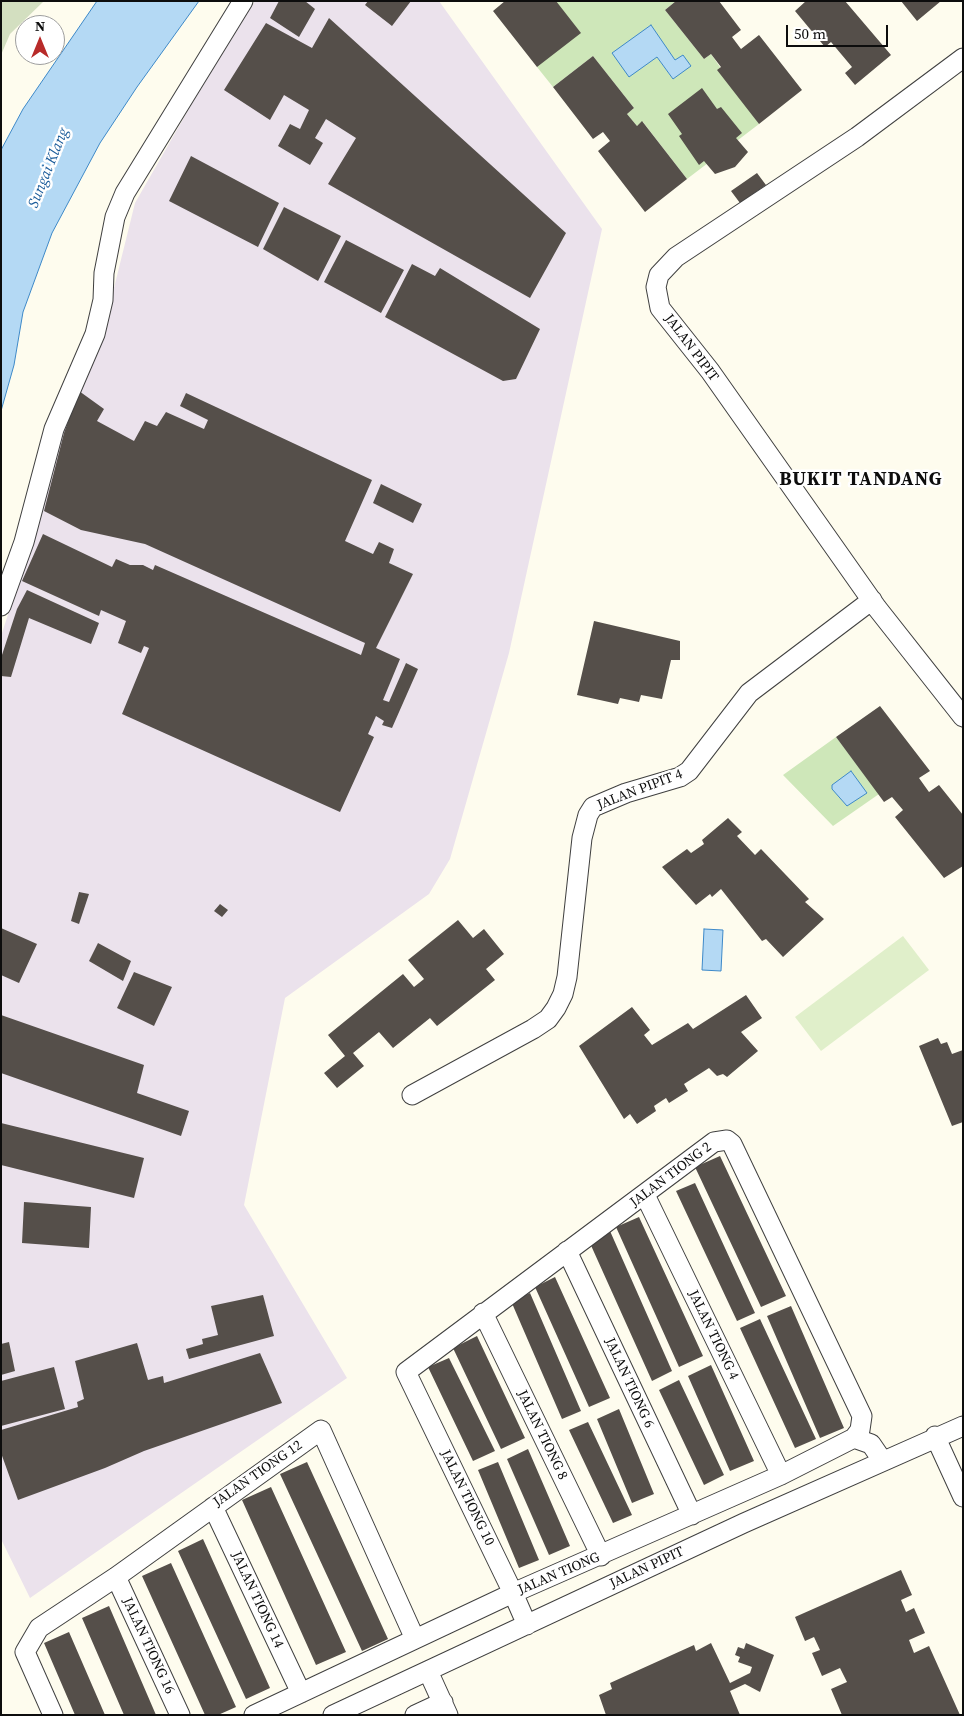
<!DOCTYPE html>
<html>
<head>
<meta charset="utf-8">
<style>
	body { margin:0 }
	#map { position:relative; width:964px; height:1716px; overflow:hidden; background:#fefcee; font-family:"Source Serif 4",serif }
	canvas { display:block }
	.frame { position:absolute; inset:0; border:2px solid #0d0d0d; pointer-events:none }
	.north { position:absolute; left:15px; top:15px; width:50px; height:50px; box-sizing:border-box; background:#fff; border:1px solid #9e9e9e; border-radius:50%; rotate:0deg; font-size:14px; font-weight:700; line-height:20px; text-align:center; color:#0d0d0d }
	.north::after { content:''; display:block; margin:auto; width:18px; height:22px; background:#b82b2a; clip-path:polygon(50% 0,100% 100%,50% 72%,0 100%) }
	.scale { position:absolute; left:786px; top:25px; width:102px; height:22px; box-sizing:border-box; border:2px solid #0d0d0d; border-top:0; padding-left:6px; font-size:15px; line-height:18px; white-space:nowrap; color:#0d0d0d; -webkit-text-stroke:4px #fff; paint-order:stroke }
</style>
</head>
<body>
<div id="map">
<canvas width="964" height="1716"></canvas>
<div class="frame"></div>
<div class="north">N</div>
<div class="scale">50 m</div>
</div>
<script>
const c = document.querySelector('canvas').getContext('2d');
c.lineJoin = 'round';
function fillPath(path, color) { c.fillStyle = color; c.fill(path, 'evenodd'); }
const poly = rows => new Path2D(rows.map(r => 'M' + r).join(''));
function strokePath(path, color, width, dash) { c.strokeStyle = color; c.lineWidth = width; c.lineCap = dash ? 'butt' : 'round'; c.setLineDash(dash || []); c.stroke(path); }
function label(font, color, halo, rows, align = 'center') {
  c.font = font + ' "Source Serif 4",serif'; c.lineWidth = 5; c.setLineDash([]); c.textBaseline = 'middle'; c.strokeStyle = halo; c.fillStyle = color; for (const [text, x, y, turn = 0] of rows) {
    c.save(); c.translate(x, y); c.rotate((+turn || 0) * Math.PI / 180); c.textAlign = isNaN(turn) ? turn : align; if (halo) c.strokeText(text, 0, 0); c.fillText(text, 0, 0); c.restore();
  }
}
const industrial = poly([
	[255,1,439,1,602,229,509,653,450,859,429,894,285,998,244,1205,347,1378,30,1598,1,1539,1,636,31,544,59,431,111,300,135,203,190,107]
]);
const green = poly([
	[556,1,676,1,665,10,704,59,711,54,759,124,687,179,643,122,637,126,627,114,634,108,593,56,553,87,537,67],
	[657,57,675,61,673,79],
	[836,737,879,794,833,826,783,775]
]);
const cemetery = poly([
	[1,1,44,1,10,34,1,55]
]);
const pitch = poly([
	[903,936,929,970,821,1051,795,1017]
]);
const water = poly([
	[97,1,199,1,137,87,100,143,52,233,23,312,14,365,1,411,1,150,23,109,97,1],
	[651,25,675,60,683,55,691,66,673,79,657,57,629,77,612,53,651,25],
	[851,771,867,793,847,806,832,789,832,785,851,771],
	[704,929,723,930,721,971,702,970,704,929]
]);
const building = poly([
	[279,1,305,1,315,9,299,37,270,18],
	[368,1,411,1,392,26,365,5],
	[505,1,556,1,581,33,537,67,493,11],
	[676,1,719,1,741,30,732,37,741,49,759,35,802,90,759,124,717,70,721,67,711,54,704,59,665,10],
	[806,1,845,1,891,55,855,85,845,73,852,67,831,42,825,47,795,11],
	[901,1,941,1,917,21],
	[329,18,566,233,530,298,328,184,356,138,326,119,315,138,323,143,310,165,278,146,290,124,300,129,309,110,284,95,270,120,224,90,266,23,312,48],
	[593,56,634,108,627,114,637,126,642,121,687,179,645,212,598,151,610,141,603,132,593,139,553,87],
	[702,88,717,109,721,107,742,133,736,138,748,152,735,167,715,174,704,161,699,165,679,136,682,134,668,114],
	[191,156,279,203,258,247,169,201],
	[757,173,766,185,740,203,731,191],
	[284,207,341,236,318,281,263,249],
	[346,240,404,270,381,313,324,282],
	[412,264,435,276,440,268,540,329,516,379,503,381,385,317],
	[79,391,104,409,97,421,134,441,145,421,157,426,166,412,204,429,208,420,180,406,186,393,372,480,345,541,373,554,379,542,394,549,389,563,413,574,376,648,400,659,383,700,389,702,406,663,418,669,392,728,382,725,384,721,376,716,368,734,374,737,340,812,122,714,149,648,144,646,141,653,118,643,126,621,101,610,99,616,22,581,43,534,112,567,116,559,130,565,143,565,153,570,155,565,361,655,365,643,145,544,81,530,44,511,64,433],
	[381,484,422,504,413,523,373,503],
	[27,590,99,623,91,644,29,618,11,677,1,676,1,658,17,609],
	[594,621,680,641,680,660,671,660,662,699,641,695,639,702,620,698,618,704,577,695],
	[880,706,930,771,919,778,929,792,939,785,963,815,963,866,944,878,895,817,903,810,892,797,884,802,836,737],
	[728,818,742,832,737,836,755,855,761,849,809,899,805,902,824,919,783,957,766,939,762,941,721,889,712,897,710,894,696,905,662,867,687,849,691,853,704,844,702,840],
	[79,892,89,894,79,924,71,921],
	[220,904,228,910,222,917,214,911],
	[458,920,473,938,484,929,504,954,486,969,495,980,437,1026,430,1018,393,1048,379,1032,353,1053,364,1066,337,1088,324,1073,345,1056,328,1035,403,974,414,987,424,979,408,960],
	[1,928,37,944,19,983,1,975],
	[98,943,131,961,123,981,89,961],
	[134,972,172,987,154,1026,117,1008],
	[746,995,762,1018,741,1032,758,1051,727,1077,723,1074,717,1076,709,1068,684,1084,688,1091,669,1103,666,1098,654,1106,656,1111,637,1124,630,1114,624,1119,579,1046,632,1007,650,1030,644,1035,652,1045,688,1023,693,1029],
	[1,1015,144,1065,137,1093,189,1111,181,1136,1,1073],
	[938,1038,941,1044,947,1042,952,1054,963,1050,963,1122,952,1126,919,1046],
	[1,1123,144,1158,134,1198,1,1165],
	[720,1156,786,1296,761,1307,695,1167],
	[695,1183,755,1313,737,1321,676,1191],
	[24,1202,91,1207,89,1248,22,1243],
	[639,1217,703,1356,679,1367,616,1227],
	[610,1231,672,1371,652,1381,589,1241],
	[555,1277,610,1398,589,1407,535,1287],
	[530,1293,581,1411,562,1419,511,1301],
	[263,1295,274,1336,189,1359,186,1349,203,1344,202,1339,218,1335,211,1306],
	[791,1306,844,1428,820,1438,767,1316],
	[760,1319,816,1439,795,1448,740,1328],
	[477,1336,525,1438,501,1449,453,1348],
	[9,1342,15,1371,1,1375,1,1344],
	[137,1343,148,1380,163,1376,164,1383,260,1353,282,1403,144,1451,105,1468,18,1500,1,1453,1,1430,78,1407,77,1402,84,1399,75,1361],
	[449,1358,495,1451,473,1461,428,1367],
	[711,1365,754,1461,730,1471,688,1376],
	[54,1367,65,1409,1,1426,1,1381],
	[679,1380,724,1475,704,1485,659,1390],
	[619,1409,654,1494,632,1503,597,1419],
	[588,1422,632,1515,613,1523,569,1430],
	[528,1449,570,1546,549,1555,507,1459],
	[307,1462,388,1639,362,1651,280,1474],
	[498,1462,539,1560,519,1568,478,1470],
	[271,1487,346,1652,316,1665,242,1500],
	[203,1539,270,1688,246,1699,178,1551],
	[171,1563,236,1707,218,1715,205,1715,142,1576],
	[901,1570,912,1595,901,1600,906,1612,914,1608,925,1633,909,1640,914,1653,929,1646,960,1715,842,1715,831,1689,847,1682,840,1668,822,1676,812,1653,820,1650,814,1637,805,1641,795,1617],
	[109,1606,156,1715,124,1715,82,1618],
	[69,1632,105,1715,75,1715,44,1643],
	[711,1643,730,1683,750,1673,752,1667,738,1662,740,1657,735,1655,738,1647,744,1649,746,1643,774,1655,760,1692,745,1684,730,1691,740,1715,606,1715,599,1695,612,1689,610,1683,694,1645,696,1651]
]);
const minor = poly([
	[963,58,857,137,676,257,659,275,656,287,660,308,710,371,877,608,963,717],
	[1,606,24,542,54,429,95,334,103,300,104,273,115,217,125,193,243,1],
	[412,1095,533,1029,548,1019,556,1008,563,994,567,977,582,838,588,815,593,807,626,793,680,777,689,771,749,693,872,600],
	[645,1195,781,1475],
	[567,1251,692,1515],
	[483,1313,601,1556],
	[935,1436,963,1497],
	[854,1438,871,1444,882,1460],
	[213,1507,301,1693],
	[116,1577,180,1715],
	[428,1671,448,1715],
	[53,1715,25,1652,39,1628,116,1577,321,1430,415,1639],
	[254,1715,513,1593,781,1475,854,1438,860,1430,862,1416,732,1144,727,1140,714,1142,406,1372,513,1593,527,1625],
	[333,1715,744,1523,963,1426],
	[415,1715,443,1702]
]);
const streetNames = [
	["JALAN PIPIT",691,348,53],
	["JALAN PIPIT 4",640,790,-21],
	["JALAN TIONG 2",671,1175,-37],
	["JALAN TIONG 4",713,1335,64],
	["JALAN TIONG 6",629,1383,65],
	["JALAN TIONG 8",542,1435,64],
	["JALAN TIONG 12",258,1474,-35],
	["JALAN TIONG 10",467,1498,64],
	["JALAN PIPIT",647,1568,-25],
	["JALAN TIONG",559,1574,-23],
	["JALAN TIONG 14",257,1600,65],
	["JALAN TIONG 16",148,1646,65]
];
const waterNames = [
	["Sungai Klang",49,168,-68]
];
const districtNames = [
	["BUKIT TANDANG",861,480]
];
fillPath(industrial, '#ebe2ec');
fillPath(green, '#cee7b9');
fillPath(cemetery, '#d3dfc0');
fillPath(pitch, '#e0efca');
fillPath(water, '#b4d9f4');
strokePath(water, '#3e89c8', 1);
fillPath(building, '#554f4a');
strokePath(minor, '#404040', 21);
strokePath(minor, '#fff', 19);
label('14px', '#0d0d0d', '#fff', streetNames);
label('italic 15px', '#1b5c9a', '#fff', waterNames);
c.letterSpacing = '1px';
label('bold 19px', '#0d0d0d', '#fff', districtNames);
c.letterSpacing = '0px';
</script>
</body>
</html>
